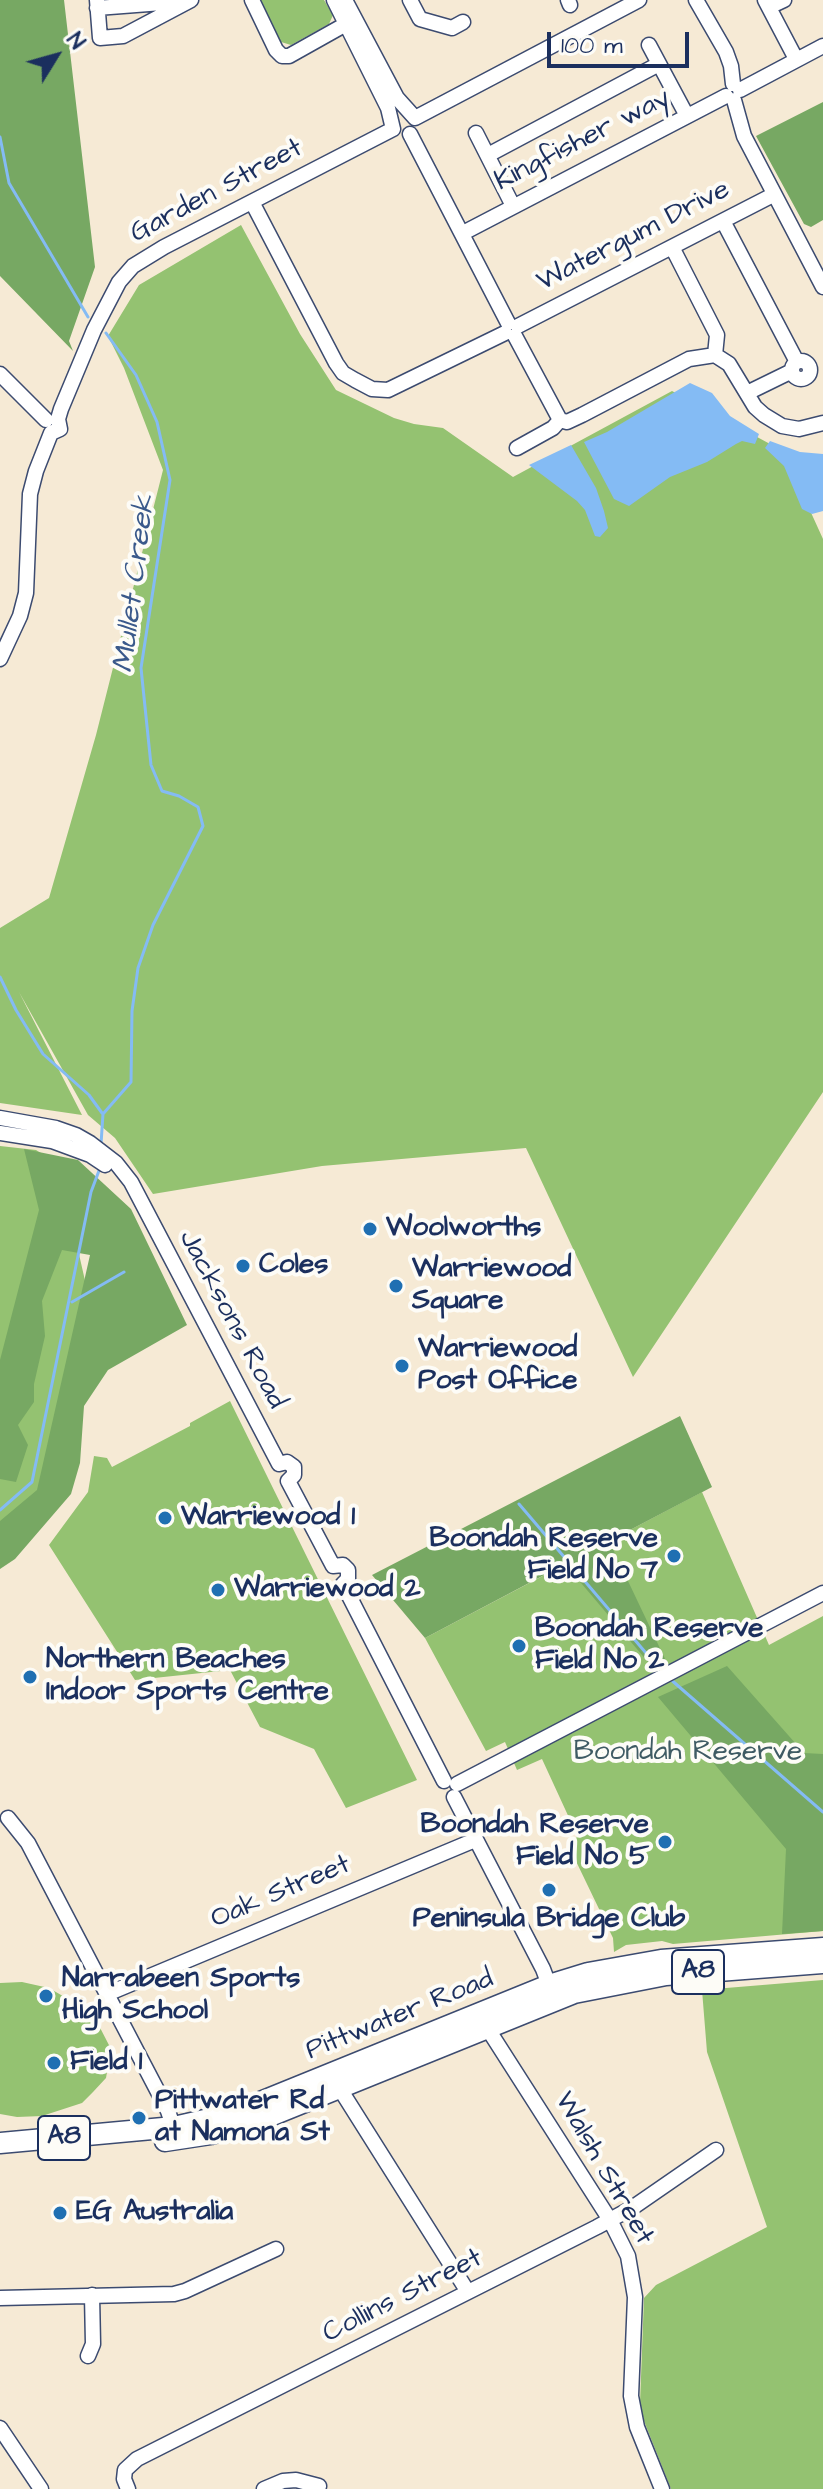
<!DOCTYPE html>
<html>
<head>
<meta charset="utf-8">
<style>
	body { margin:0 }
	#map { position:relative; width:823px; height:2489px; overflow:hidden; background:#f6ead5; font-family:"Architects Daughter",sans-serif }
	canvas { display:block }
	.north { position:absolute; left:16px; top:16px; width:80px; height:80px; -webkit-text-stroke:6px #fdfcf7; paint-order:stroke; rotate:53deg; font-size:22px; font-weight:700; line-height:32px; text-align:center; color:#1b2f5e }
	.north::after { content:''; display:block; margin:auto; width:28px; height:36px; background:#1b2f5e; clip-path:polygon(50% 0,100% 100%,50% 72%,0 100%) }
	.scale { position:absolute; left:547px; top:32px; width:142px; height:36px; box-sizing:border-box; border:4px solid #1b2f5e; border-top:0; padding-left:10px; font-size:24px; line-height:28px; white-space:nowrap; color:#1b2f5e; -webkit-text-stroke:6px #fdfcf7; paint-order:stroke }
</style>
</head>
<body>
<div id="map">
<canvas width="823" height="2489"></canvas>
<div class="north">N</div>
<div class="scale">100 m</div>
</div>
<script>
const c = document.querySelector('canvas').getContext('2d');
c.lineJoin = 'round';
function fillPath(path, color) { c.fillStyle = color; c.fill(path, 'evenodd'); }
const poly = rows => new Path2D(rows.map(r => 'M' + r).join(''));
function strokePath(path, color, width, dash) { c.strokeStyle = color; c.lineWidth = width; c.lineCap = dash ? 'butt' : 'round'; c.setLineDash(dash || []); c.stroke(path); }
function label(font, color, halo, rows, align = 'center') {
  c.font = font + ' "Architects Daughter",sans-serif'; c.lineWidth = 8; c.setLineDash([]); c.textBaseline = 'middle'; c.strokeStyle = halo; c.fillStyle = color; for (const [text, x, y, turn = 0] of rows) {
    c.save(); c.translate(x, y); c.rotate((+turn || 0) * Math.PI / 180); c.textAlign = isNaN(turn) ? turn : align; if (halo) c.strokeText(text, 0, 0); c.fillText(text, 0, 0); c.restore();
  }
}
const green = poly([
	[260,0,324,0,333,15,329,24,291,45,281,42],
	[241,225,300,334,336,390,394,418,414,424,443,428,513,477,672,391,783,451,823,539,823,1092,633,1377,526,1148,322,1166,153,1194,115,1138,88,1115,19,992,82,1115,0,1103,0,928,49,898,96,735,163,470,124,368,108,336,139,285],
	[0,1146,36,1150,83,1179,76,1241,86,1285,38,1498,0,1528],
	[230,1401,417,1780,346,1808,314,1749,260,1727,230,1670,135,1680,49,1545,88,1492,94,1456,107,1458,112,1467,190,1426,190,1423],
	[702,1492,769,1645,823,1616,823,1931,673,1944,662,1941,626,1945,614,1952,613,1938,573,1855,577,1835,542,1759,517,1770,505,1742,486,1751,425,1638],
	[823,1980,823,2489,671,2489,644,2421,640,2403,644,2298,656,2285,767,2227,707,2052,702,1990],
	[22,1982,49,1988,80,2006,95,2018,111,2049,106,2078,93,2092,82,2103,42,2116,17,2117,0,2114,0,1983]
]);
const forest = poly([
	[0,0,64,0,95,267,69,341,73,351,0,276],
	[823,102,823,220,811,227,804,224,756,136],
	[24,1149,78,1160,131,1209,187,1325,108,1370,84,1406,80,1463,71,1494,15,1559,0,1569,0,1521,37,1490,90,1255,62,1250,42,1301,45,1336,34,1384,34,1402,18,1425,28,1445,16,1482,0,1479,0,1360,39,1210],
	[680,1416,712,1487,609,1541,666,1661,653,1668,565,1564,425,1638,372,1575],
	[727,1666,804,1753,823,1754,823,1931,782,1934,786,1849,658,1697]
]);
const water = poly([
	[690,383,712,393,730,416,759,434,755,444,742,441,736,444,707,462,670,477,629,506,614,499,584,442,607,432],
	[770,441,800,452,823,454,823,511,812,514,802,509,784,466,765,448],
	[571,445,596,488,604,511,608,528,600,537,595,536,585,510,577,501,529,465]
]);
const stream = poly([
	[0,137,9,183,88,317],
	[0,977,16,1010,43,1054,89,1095,102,1113],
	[101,1144,103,1114,131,1082,132,1011,138,968,153,925,203,826,198,807,179,796,162,791,151,765,141,668,170,480,157,422,136,375,106,333],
	[72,1302,124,1272],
	[519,1504,663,1673],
	[0,1510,32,1482,91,1192,100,1168],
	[669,1678,823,1812]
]);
const minor = poly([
	[97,0,100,38,123,36,191,0],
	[252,0,276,50,282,56,289,56,355,19],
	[334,0,388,108,393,129],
	[345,0,397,98,415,118],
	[410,0,420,19,452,28,463,22],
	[568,0,570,5],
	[696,0,726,52,731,66,733,84],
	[765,0,796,59],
	[769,7,784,0],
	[97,8,162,3,169,0],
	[649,45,687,116],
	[740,90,823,46],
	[734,100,744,136,823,287],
	[415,118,639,0],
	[476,133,513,206],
	[410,134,508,323],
	[488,155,659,64],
	[252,202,336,363,343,373,355,380,372,389,388,390,505,333],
	[723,221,797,362],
	[463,233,726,96],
	[672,247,717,335,715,355],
	[518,326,773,195],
	[515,336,560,420],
	'792 370a9 9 0 1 1 18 0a9 9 0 1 1-18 0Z',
	[0,374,46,420],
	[747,393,792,371],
	[51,433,60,429,58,419,61,409,94,330,119,282,133,266,164,247,393,129],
	[517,448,553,428,560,420,567,422,582,415,689,359,715,355,729,364,755,407,764,415,782,426,799,429,823,423],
	[0,659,20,616,26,593,30,494,36,471,51,433],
	[0,1118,56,1128,76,1135,90,1143,116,1163,131,1182,279,1464],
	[0,1133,52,1141,90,1155,105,1165],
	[279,1464,287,1462,294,1467,294,1475,288,1481],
	[288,1481,333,1566],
	[333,1566,343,1565,348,1570,348,1579,343,1584],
	[343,1584,444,1781],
	[457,1784,823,1593],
	[454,1797,543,1969,552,1993],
	[8,1818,28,1843,168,2111,176,2135],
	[107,1994,475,1840],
	[486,2026,610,2220,628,2256,635,2297,631,2396,637,2427,662,2489],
	[335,2081,468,2292],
	[0,2298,174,2294,185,2291,276,2249],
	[88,2356,93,2344,92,2295],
	[0,2428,41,2489],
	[128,2489,124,2479,125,2470,137,2459,597,2227,632,2208,716,2150],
	[264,2489,283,2481,296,2480,319,2486]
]);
const highway = poly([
	[165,2141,211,2134,270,2116,574,1993,666,1975,823,1963],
	[0,2143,174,2127,231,2114,549,1985,588,1973,661,1960,823,1948]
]);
const markers = [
	[370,1229,8,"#1f6fb2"],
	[243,1266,8,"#1f6fb2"],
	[396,1286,8,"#1f6fb2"],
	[402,1366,8,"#1f6fb2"],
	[165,1518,8,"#1f6fb2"],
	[674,1556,8,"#1f6fb2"],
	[218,1590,8,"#1f6fb2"],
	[519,1646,8,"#1f6fb2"],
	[30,1677,8,"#1f6fb2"],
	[665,1842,8,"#1f6fb2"],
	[549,1890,8,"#1f6fb2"],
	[46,1996,8,"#1f6fb2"],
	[54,2063,8,"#1f6fb2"],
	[139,2118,8,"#1f6fb2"],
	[60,2213,8,"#1f6fb2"]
];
const shields = [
	[698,1972,52],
	[64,2138,52]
];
const shieldNames = [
	["A8",698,1972],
	["A8",64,2138]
];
const streetNames = [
	["Kingfisher way",583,141,-27],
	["Garden Street",217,192,-28],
	["Watergum Drive",634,237,-27],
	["Jacksons Road",231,1320,62],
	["Oak Street",281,1893,-23],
	["Pittwater Road",400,2016,-22],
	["Walsh Street",603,2169,60],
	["Collins Street",403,2297,-27]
];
const poiNames = [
	["Woolworths",386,1229],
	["Coles",259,1266],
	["Warriewood",412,1270],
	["Square",412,1302],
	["Warriewood",418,1350],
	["Post Office",418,1382],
	["Warriewood 1",181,1518],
	["Boondah Reserve",658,1540,"right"],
	["Field No 7",658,1572,"right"],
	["Warriewood 2",234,1590],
	["Boondah Reserve",535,1630],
	["Field No 2",535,1662],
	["Northern Beaches",46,1661],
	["Indoor Sports Centre",46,1693],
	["Boondah Reserve",649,1826,"right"],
	["Field No 5",649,1858,"right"],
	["Peninsula Bridge Club",549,1920,"center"],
	["Narrabeen Sports",62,1980],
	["High School",62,2012],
	["Field 1",70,2063],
	["Pittwater Rd",155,2102],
	["at Namona St",155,2134],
	["EG Australia",76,2213]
];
const parkNames = [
	["Boondah Reserve",688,1753]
];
const waterNames = [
	["Mullet Creek",136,584,-83]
];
fillPath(green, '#94c271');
fillPath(forest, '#77a863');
fillPath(water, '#84bbf4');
strokePath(stream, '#84bbf4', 3);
strokePath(minor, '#3c4b70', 17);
strokePath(highway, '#3c4b70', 23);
strokePath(minor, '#fff', 14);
strokePath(highway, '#fff', 20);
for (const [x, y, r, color] of markers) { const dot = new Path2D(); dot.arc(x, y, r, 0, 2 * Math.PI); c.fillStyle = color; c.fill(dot); strokePath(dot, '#fdfcf7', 3); }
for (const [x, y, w] of shields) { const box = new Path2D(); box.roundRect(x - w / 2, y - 22, w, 44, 6); c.fillStyle = '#fdfcf7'; c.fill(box); strokePath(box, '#1b2f5e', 2); }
label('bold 26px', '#1b2f5e', null, shieldNames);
label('28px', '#1b2f5e', '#fdfcf7', streetNames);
label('bold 28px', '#1b2f5e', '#fdfcf7', poiNames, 'left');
label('28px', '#3f5b64', '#fdfcf7', parkNames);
label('italic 30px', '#3a598b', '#fdfcf7', waterNames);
</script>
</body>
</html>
